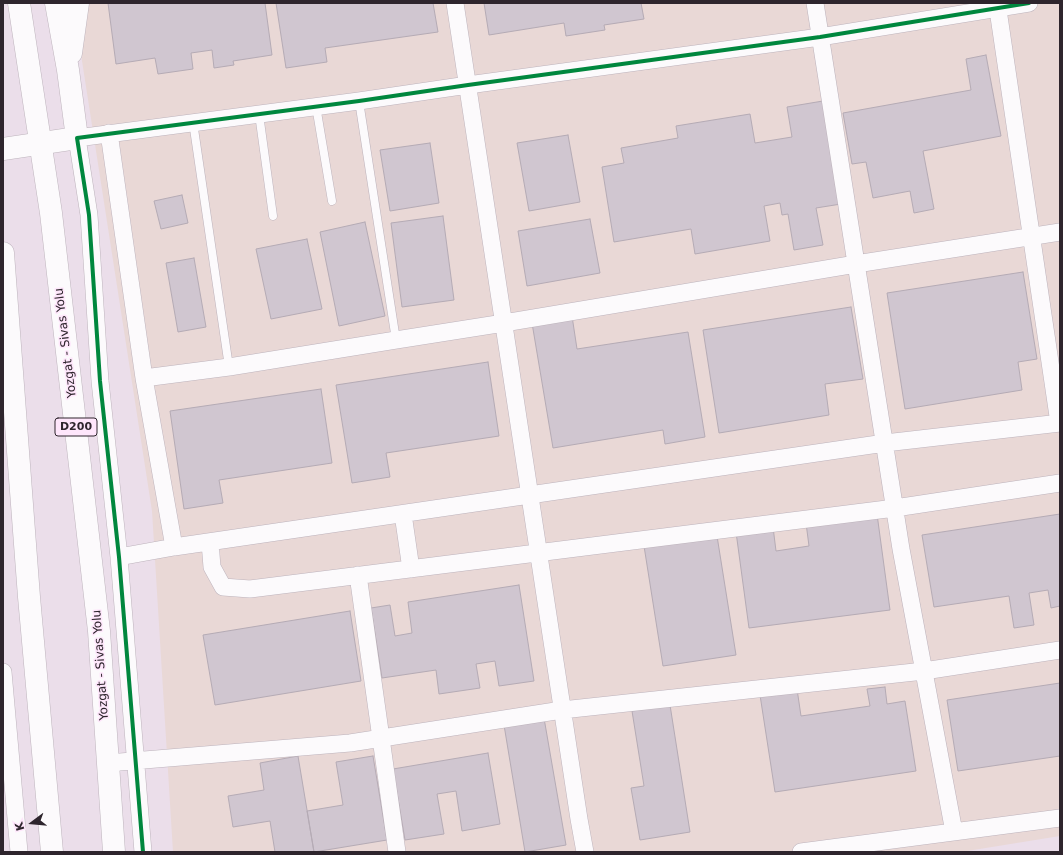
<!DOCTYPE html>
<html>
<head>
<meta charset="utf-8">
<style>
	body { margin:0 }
	#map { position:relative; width:1063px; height:855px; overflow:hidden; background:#ebdeea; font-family:"DejaVu Sans",sans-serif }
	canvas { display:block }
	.frame { position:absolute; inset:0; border:4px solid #2e252d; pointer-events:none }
	.north { position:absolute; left:12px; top:803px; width:40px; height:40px; -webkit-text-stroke:3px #fee6fb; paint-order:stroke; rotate:254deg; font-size:11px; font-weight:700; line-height:16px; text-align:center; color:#2e252d }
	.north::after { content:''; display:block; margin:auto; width:14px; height:18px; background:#2e252d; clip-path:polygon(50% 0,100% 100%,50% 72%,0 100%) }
</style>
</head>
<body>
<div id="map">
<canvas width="1063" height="855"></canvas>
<div class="frame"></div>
<div class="north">K</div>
</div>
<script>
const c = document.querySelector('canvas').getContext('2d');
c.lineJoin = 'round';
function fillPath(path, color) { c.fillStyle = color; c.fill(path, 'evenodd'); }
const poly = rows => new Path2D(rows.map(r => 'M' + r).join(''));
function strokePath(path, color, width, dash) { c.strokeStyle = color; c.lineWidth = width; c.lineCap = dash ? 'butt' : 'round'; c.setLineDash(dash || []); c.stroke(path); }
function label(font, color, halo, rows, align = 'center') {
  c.font = font + ' "DejaVu Sans",sans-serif'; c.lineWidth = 3; c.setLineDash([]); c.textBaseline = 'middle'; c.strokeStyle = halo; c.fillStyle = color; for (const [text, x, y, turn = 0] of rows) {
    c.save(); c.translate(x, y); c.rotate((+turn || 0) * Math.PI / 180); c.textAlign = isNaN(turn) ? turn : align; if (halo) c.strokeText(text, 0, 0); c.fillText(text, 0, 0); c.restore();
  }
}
const industrial = poly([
	[73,3,1060,3,1060,836,961,852,173,852,152,511]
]);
const building = poly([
	[108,3,265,3,272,55,233,61,234,65,214,68,212,50,191,53,193,69,158,74,155,58,116,64,108,3],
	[276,3,433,3,438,32,325,48,327,62,286,68,276,3],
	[484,3,641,3,644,19,604,25,605,30,566,36,564,23,489,35,484,3],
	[986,55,1001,136,923,151,934,209,914,213,910,191,873,198,866,162,852,164,843,113,971,90,966,59,986,55],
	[823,101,841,204,816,208,823,245,794,250,788,214,782,215,780,203,764,206,770,241,695,254,691,229,614,242,602,167,624,163,621,148,678,138,676,126,750,114,755,143,792,137,787,107,823,101],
	[568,135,580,202,529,211,517,143,568,135],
	[430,143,439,203,390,211,380,150,430,143],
	[182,195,188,223,161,229,154,201,182,195],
	[443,216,454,300,402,307,391,223,443,216],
	[590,219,600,273,527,286,518,231,590,219],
	[365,222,385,316,339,326,320,232,365,222],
	[307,239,322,309,271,319,256,249,307,239],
	[194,258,206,327,178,332,166,263,194,258],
	[1023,272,1037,359,1018,362,1022,390,905,409,887,293,1023,272],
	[851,307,863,379,825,384,829,415,719,433,703,330,851,307],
	[572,316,577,349,688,332,705,437,665,444,663,430,553,448,532,323,572,316],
	[488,362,499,436,386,453,390,477,352,483,336,385,488,362],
	[321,389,332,463,219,480,223,503,184,509,170,411,321,389],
	[877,514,890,610,749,628,736,532,773,527,776,551,809,546,806,523,877,514],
	[1060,514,1060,606,1051,608,1048,590,1029,593,1034,625,1014,628,1009,596,934,607,922,535,1060,514],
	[717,536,736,655,663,666,644,546,717,536],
	[519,585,534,681,499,686,495,661,476,664,480,688,439,694,436,670,382,678,371,608,390,605,395,636,412,633,408,602,519,585],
	[350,611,361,681,215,705,203,635,350,611],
	[1060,683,1060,756,958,771,947,700,1060,683],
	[885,687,887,704,905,701,916,771,775,792,760,695,797,689,801,716,870,706,867,689,885,687],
	[670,705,690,832,640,840,631,788,644,786,632,711,670,705],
	[544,718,566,845,525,852,504,725,544,718],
	[488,753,500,824,462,831,456,791,437,794,444,834,405,840,393,769,488,753],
	[298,756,314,852,275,852,270,821,233,827,228,796,264,790,260,763,298,756],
	[373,756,387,840,314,852,307,811,343,805,336,762,373,756]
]);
const lane = poly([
	[359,101,396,340],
	[316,106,332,201],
	[259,114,273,216],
	[193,122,229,367]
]);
const street = poly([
	[455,3,579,819,585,852],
	[815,3,901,549,954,832],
	[997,3,1059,423],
	[109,133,144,378,174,547],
	[144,378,229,367,396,340,504,323,856,264,1060,232],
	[403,514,411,569],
	[210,542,212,567,223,587,250,589,895,508,1060,483],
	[119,557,174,547,885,443,1060,423],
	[358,575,397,852],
	[3,672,19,852],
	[108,763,350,743,562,710,924,671,1060,650],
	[143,852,119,557,100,381,89,215,77,138,359,101,468,85,820,37,1029,3],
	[801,852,1060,818]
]);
const secondary = poly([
	[71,53,78,3],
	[3,149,77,138,68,70,56,3]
]);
const highway = poly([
	[19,3,51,213,99,631,114,852],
	[3,253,29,597,52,852]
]);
const cycleway = poly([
	[143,852,119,557,100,381,89,215,77,138,359,101,468,85,820,37,1029,3]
]);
const shields = [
	[76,427,42]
];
const shieldNames = [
	["D200",76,427]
];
const streetNames = [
	["Yozgat - Sivas Yolu",66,343,-97],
	["Yozgat - Sivas Yolu",101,665,-94]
];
fillPath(industrial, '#e9d8d6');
fillPath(building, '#d0c6d0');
strokePath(building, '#b5abb5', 1);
strokePath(lane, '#bdb3bc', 9);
strokePath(street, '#bdb3bc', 18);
strokePath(secondary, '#bdb3bc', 23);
strokePath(highway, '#bdb3bc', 23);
strokePath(lane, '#fcfafc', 8);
strokePath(street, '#fcfafc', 17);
strokePath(secondary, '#fcfafc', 22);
strokePath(highway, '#fcfafc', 22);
strokePath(cycleway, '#00873e', 4);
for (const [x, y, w] of shields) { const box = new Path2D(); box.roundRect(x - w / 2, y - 9, w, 18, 3); c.fillStyle = '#fee6fb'; c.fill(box); strokePath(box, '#2e252d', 1); }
label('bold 11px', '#2e252d', null, shieldNames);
label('12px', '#2e252d', '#fee6fb', streetNames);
</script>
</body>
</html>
